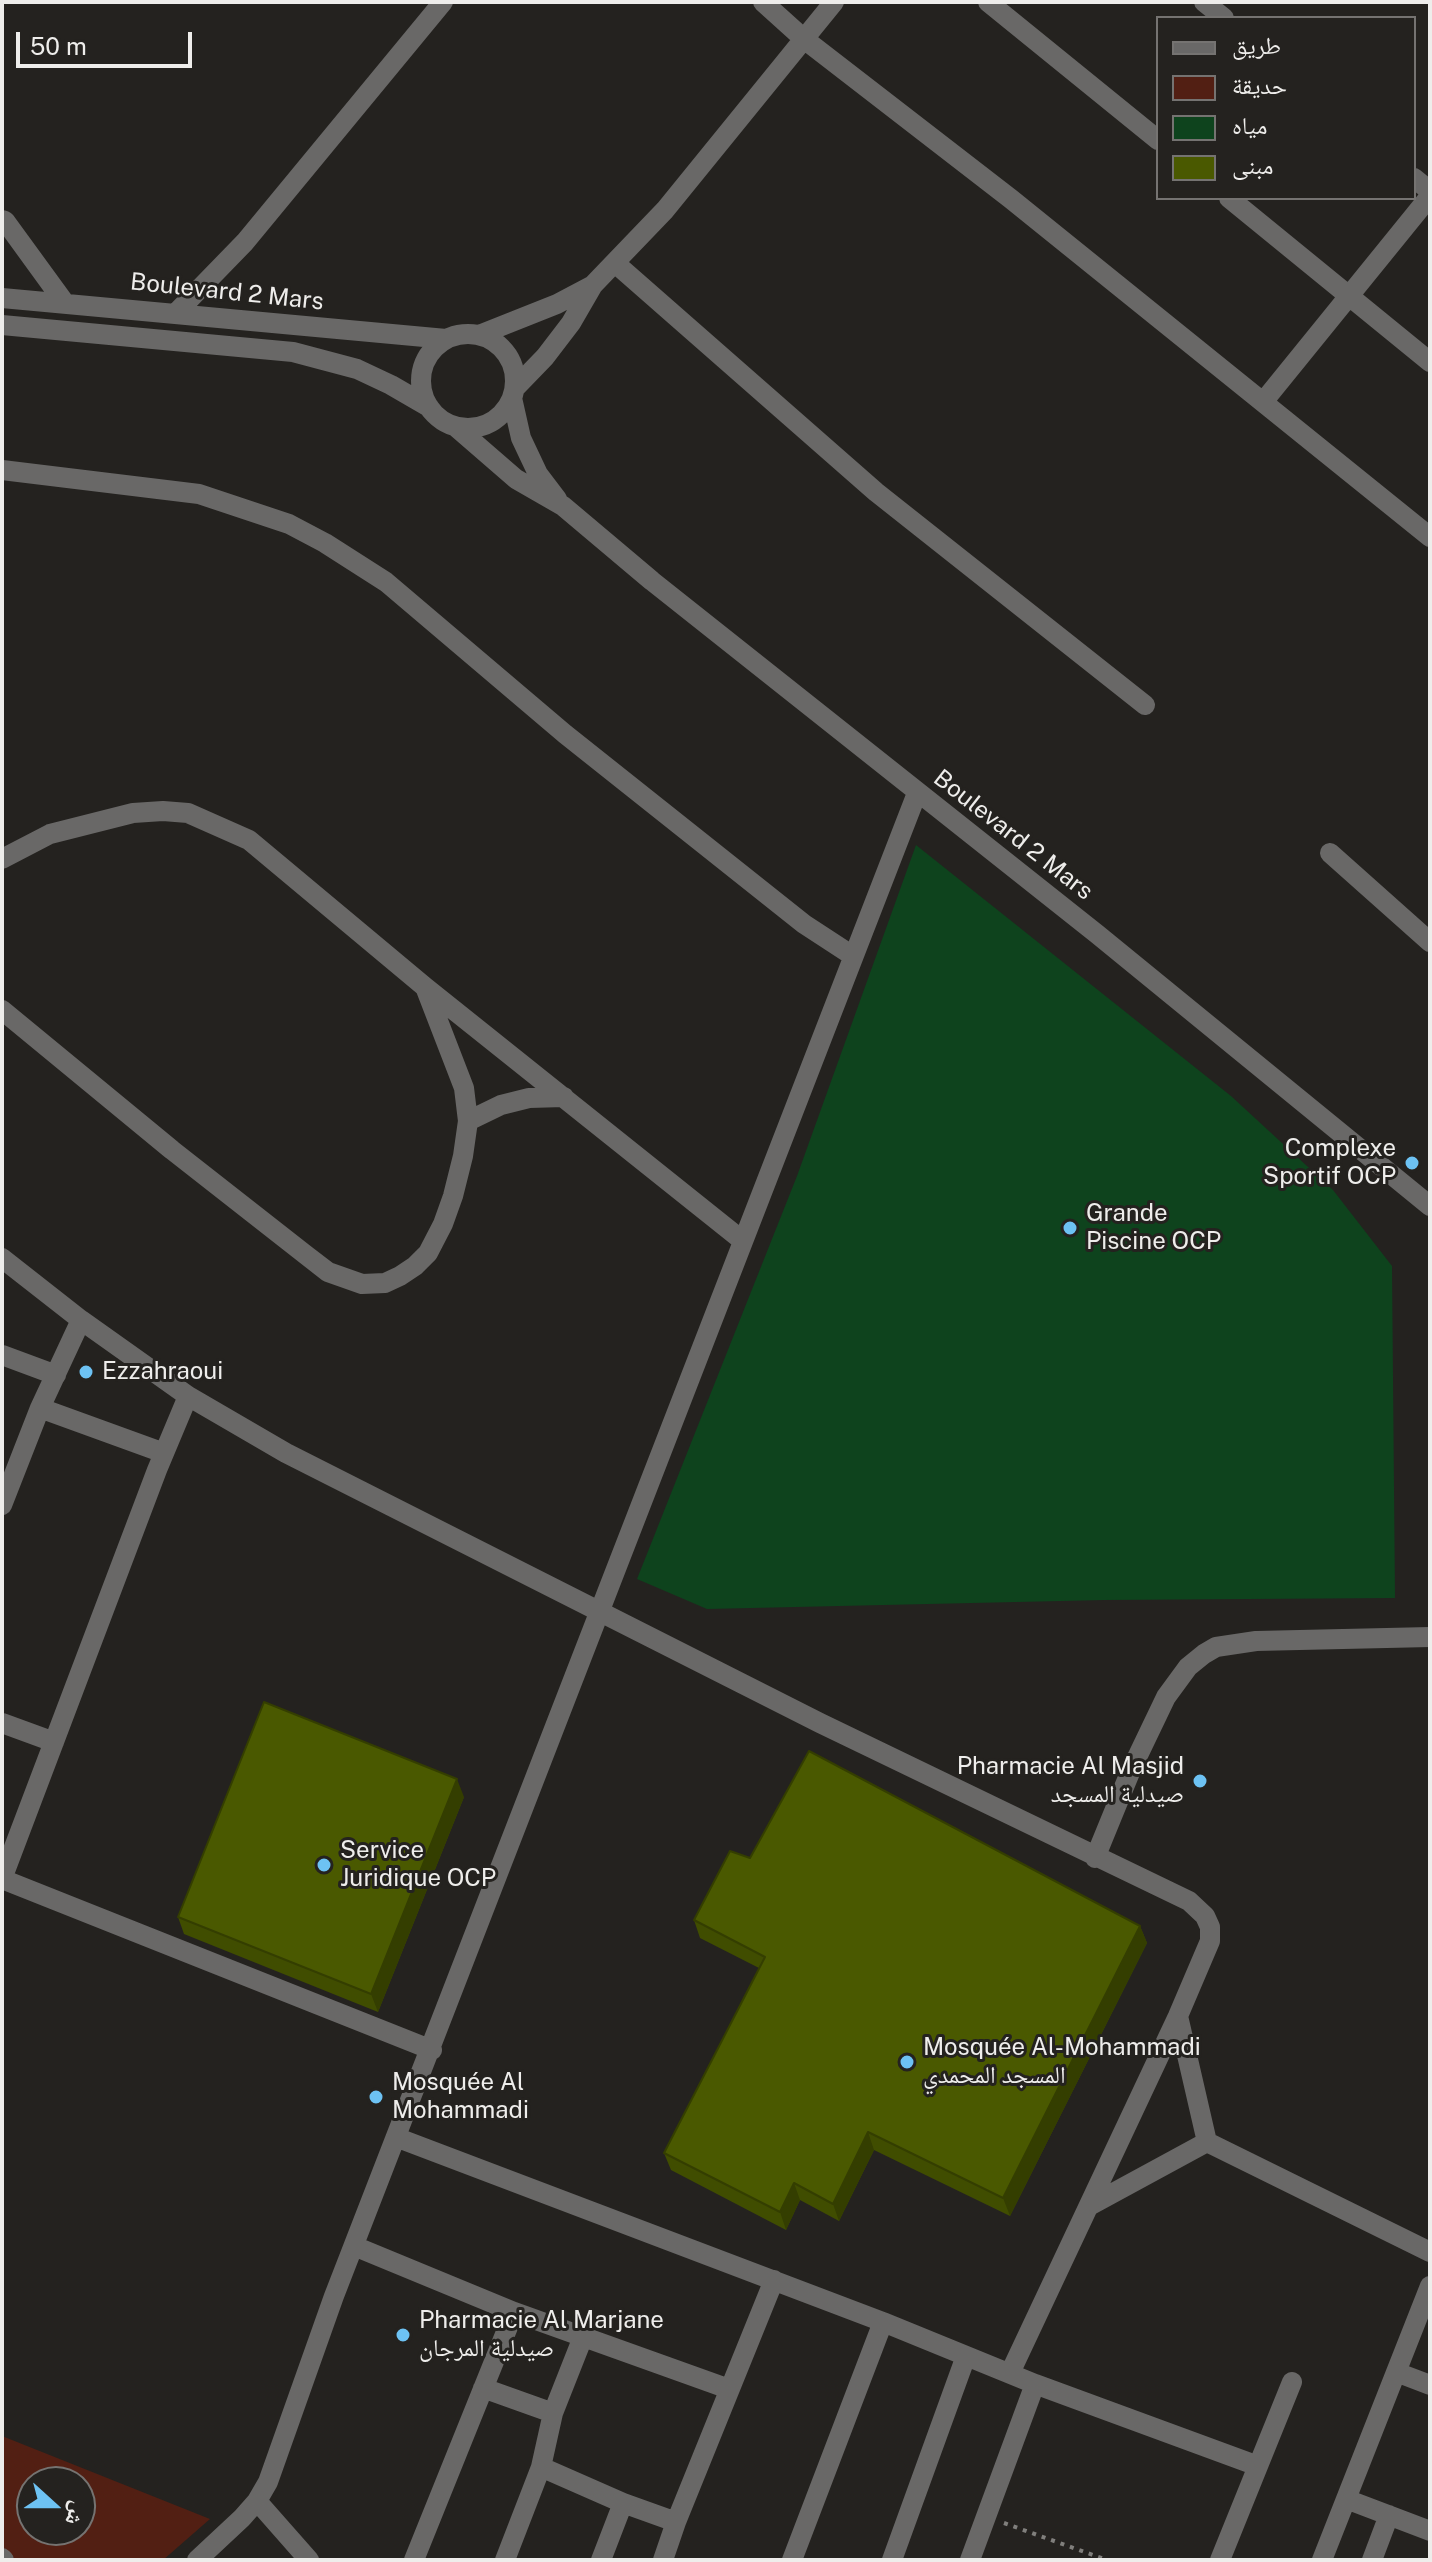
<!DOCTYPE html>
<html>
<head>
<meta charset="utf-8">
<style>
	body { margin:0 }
	#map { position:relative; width:1432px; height:2562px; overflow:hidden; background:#24221f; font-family:"Public Sans","Noto Naskh Arabic",sans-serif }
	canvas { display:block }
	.frame { position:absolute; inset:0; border:4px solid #eeedeb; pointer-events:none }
	.legend { position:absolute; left:1156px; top:16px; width:260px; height:184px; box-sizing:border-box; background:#24221f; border:2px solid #757371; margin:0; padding:10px 14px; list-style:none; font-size:24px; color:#eeedeb }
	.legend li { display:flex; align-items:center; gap:16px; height:40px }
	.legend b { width:40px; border:2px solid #757371 }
	.north { position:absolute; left:16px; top:2466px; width:80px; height:80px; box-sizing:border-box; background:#24221f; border:2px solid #757371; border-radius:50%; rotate:111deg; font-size:22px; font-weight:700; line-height:32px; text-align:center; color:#eeedeb }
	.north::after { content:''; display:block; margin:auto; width:28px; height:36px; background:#6dc2f3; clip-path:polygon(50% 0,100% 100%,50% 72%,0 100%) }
	.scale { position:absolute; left:16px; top:32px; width:176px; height:36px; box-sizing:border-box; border:4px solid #eeedeb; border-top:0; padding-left:10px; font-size:24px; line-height:28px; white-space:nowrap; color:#eeedeb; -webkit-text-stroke:6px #24221f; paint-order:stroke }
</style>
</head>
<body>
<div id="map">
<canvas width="1432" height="2562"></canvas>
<div class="frame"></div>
<ul class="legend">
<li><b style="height:10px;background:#696867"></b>طريق</li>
<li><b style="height:22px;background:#521f13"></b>حديقة</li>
<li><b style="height:22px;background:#0e431d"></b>مياه</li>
<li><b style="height:22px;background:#4a5900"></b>مبنى</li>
</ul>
<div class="north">ش</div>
<div class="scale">50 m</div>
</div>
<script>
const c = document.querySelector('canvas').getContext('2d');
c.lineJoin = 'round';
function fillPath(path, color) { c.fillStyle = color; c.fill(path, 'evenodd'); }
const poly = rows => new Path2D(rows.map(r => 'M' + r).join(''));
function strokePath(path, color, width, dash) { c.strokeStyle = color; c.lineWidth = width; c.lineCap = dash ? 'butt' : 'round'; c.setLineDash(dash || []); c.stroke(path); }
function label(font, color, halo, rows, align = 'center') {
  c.font = font + ' "Public Sans","Noto Naskh Arabic",sans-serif'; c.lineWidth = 6; c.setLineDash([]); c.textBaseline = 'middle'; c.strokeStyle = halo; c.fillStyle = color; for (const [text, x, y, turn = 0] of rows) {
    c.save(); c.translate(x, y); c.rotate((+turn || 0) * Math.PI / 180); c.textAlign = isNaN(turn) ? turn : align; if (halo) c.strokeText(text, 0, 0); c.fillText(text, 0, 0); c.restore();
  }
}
const green = poly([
	[2,2436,210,2519,163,2560,13,2560,2,2548],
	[32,2482,80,2482,80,2530,32,2530]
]);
const water = poly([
	[916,845,1231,1096,1333,1190,1392,1266,1395,1598,1105,1600,707,1609,637,1579,797,1176]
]);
const path = poly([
	[1004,2523,1107,2560]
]);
const minor = poly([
	[763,2,804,39,1011,199,1430,537],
	[988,2,1158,140],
	[1204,2,1224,18],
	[1414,178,1430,191],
	[1229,198,1430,362],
	[2,220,5,221,64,302],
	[615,263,876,492,1145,705],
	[2,298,446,339],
	[177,312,245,242,443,2],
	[2,325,293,352,357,369,391,385,429,407],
	'421 381a47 47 0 1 1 94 0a47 47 0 1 1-94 0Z',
	[479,335,557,304,593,285],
	[515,388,545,357,571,323,593,285,665,210,834,2],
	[512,398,521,438,538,474,557,499],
	[1263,402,1430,196],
	[456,427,516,479,563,506,652,581,1097,934,1430,1206],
	[2,470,199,494,289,524,325,543,386,582,565,734,804,924,853,956],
	[1330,853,1430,942],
	[2,859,50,834,133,813,163,811,188,813,249,840,425,987,743,1241],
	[425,987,464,1088,468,1121],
	[2,1010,172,1150,306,1255,328,1272,362,1284,385,1283,400,1276,415,1266,428,1253,443,1224,453,1196,463,1156,468,1121,501,1105,529,1098,564,1097],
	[2,1258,81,1320,188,1396,286,1453,820,1723,1189,1901,1205,1916,1210,1927,1210,1941,1178,2016,1010,2373],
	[2,1355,56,1375],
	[188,1396,157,1470,2,1879,432,2050],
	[40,1408,164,1453],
	[2,1505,40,1408,81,1320],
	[2,1723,54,1742],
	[1095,1858,1131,1770,1166,1697,1188,1667,1204,1654,1216,1647,1256,1641,1430,1637],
	[1178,2016,1207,2142],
	[398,2138,883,2322,1035,2384,1258,2466],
	[1091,2205,1207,2142,1430,2252],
	[354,2246,514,2312,729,2389],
	[1396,2372,1430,2385],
	[483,2388,553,2413],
	[541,2467,623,2503,676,2522],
	[1346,2499,1430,2531],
	[257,2501,309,2560],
	[2,2558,4,2560],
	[197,2560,242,2518,257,2501,268,2482,334,2296,917,793],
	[414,2560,514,2312],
	[505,2560,541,2467,553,2413,583,2337],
	[601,2560,623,2503],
	[663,2560,676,2522,774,2280],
	[792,2560,883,2322],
	[892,2560,966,2356],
	[970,2560,1035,2384],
	[1220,2560,1292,2382],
	[1322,2560,1430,2286],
	[1372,2560,1389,2515]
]);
const wall = poly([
	[464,1797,378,2012,184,1934,178,1917],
	[750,1858,1140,1926,1147,1943,1010,2216,874,2150,839,2221,800,2200,786,2230,671,2170,664,2153,759,1968,700,1938,694,1920]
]);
const shadedWall = poly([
	[457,1779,464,1797,378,2012,371,1994],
	[1140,1926,1147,1943,1010,2216,1003,2198],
	[868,2132,874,2150,839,2221,833,2204],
	[794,2183,800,2200,786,2230,780,2212]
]);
const building = poly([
	[264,1702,457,1779,371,1994,178,1917,264,1702],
	[809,1751,1140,1926,1003,2198,868,2132,833,2204,794,2183,780,2212,664,2153,765,1957,694,1920,730,1851,750,1858,809,1751]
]);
const markers = [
	[1412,1163,8,"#6dc2f3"],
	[1070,1228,8,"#6dc2f3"],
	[86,1372,8,"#6dc2f3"],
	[1200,1781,8,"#6dc2f3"],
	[324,1865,8,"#6dc2f3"],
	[907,2062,8,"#6dc2f3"],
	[376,2097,8,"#6dc2f3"],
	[403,2335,8,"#6dc2f3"]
];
const streetNames = [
	["Boulevard 2 Mars",227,292,6],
	["Boulevard 2 Mars",1013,835,38]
];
const poiNames = [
	["Complexe",1396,1149,"right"],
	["Sportif OCP",1396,1177,"right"],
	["Grande",1086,1214],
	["Piscine OCP",1086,1242],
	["Ezzahraoui",102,1372],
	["Pharmacie Al Masjid",1184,1767,"right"],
	["صيدلية المسجد",1184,1795,"right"],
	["Service",340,1851],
	["Juridique OCP",340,1879],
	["Mosquée Al-Mohammadi",923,2048],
	["المسجد المحمدي",923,2076],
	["Mosquée Al",392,2083],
	["Mohammadi",392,2111],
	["Pharmacie Al Marjane",419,2321],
	["صيدلية المرجان",419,2349]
];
fillPath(green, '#521f13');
fillPath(water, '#0e431d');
strokePath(path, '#807f7c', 4, [4, 6]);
strokePath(minor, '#696867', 20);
fillPath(wall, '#404d00');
fillPath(shadedWall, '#343e00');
fillPath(building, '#4a5900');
strokePath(building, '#343e00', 2);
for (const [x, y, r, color] of markers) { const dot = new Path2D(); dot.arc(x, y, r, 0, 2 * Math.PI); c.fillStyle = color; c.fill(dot); strokePath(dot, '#24221f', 3); }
label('24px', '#eeedeb', '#24221f', streetNames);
label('24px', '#eeedeb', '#24221f', poiNames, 'left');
</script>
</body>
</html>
